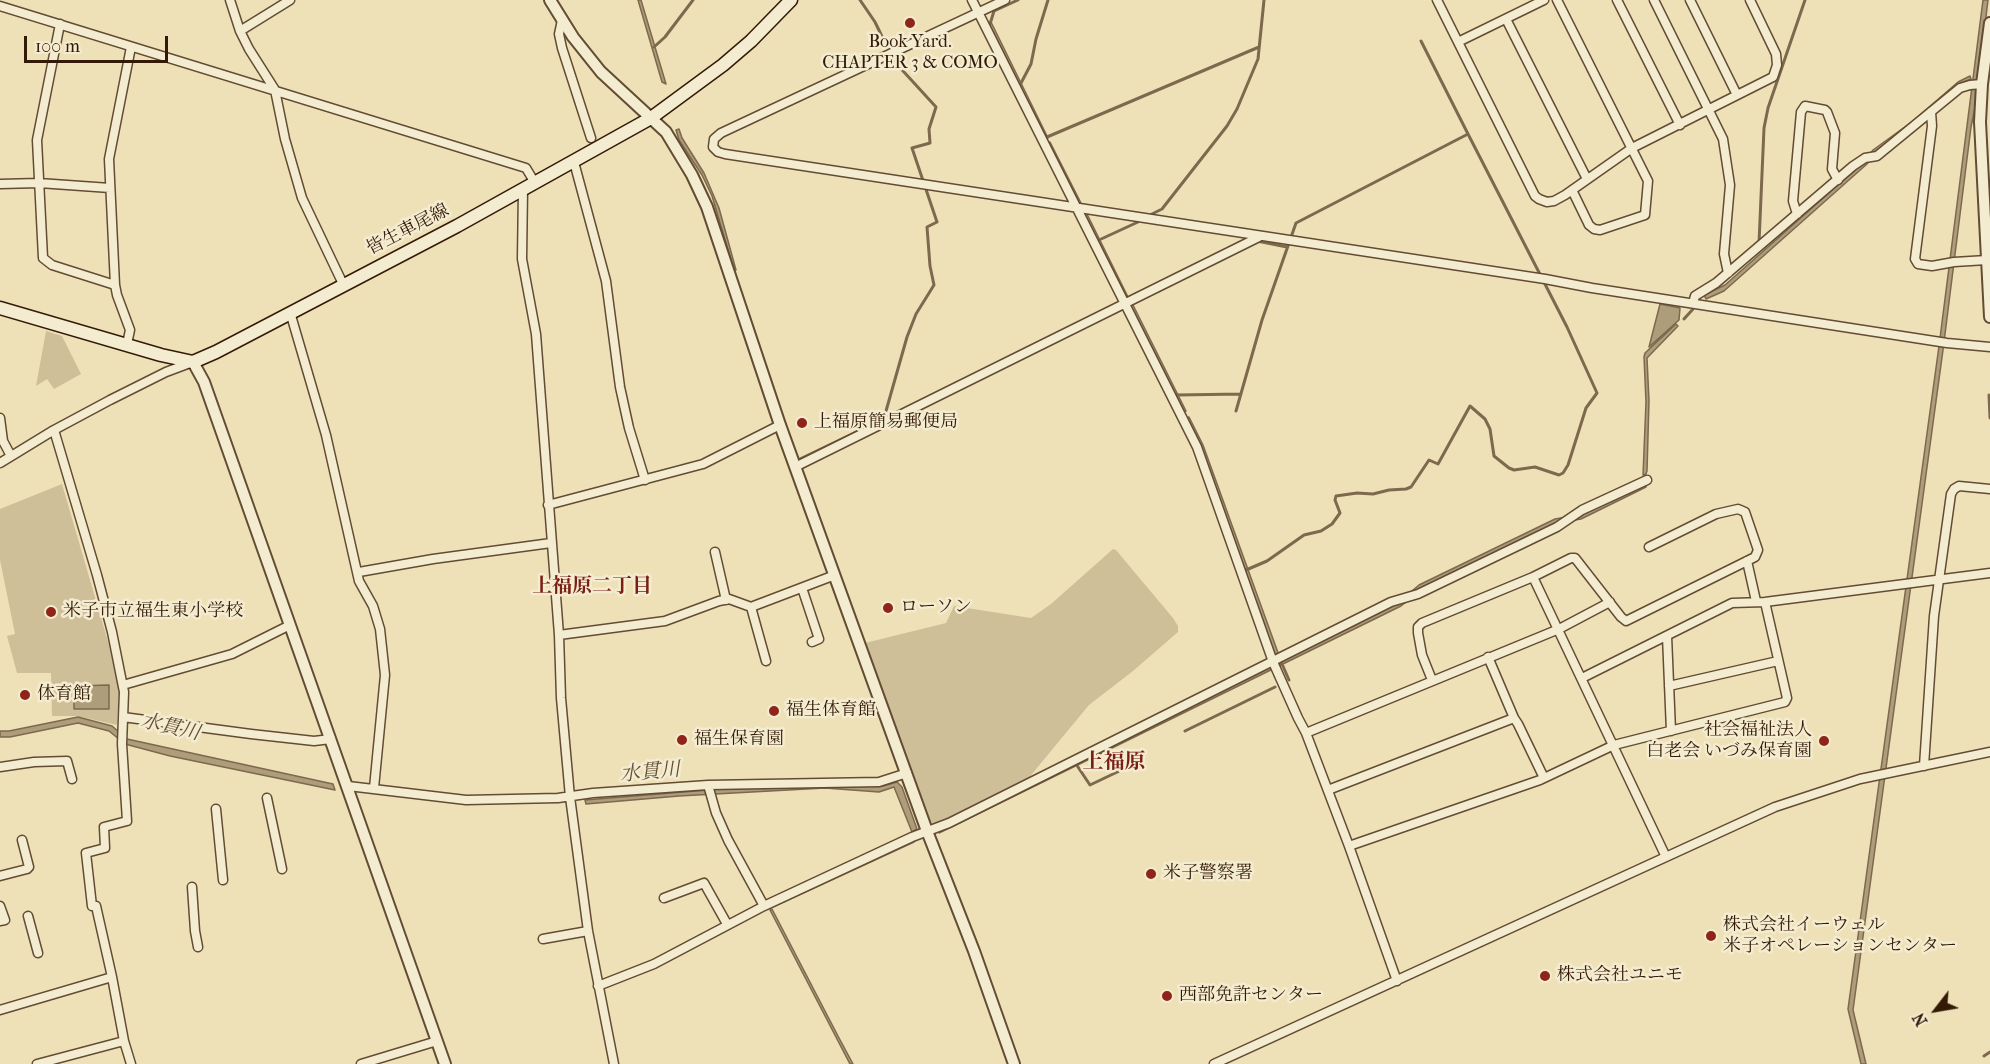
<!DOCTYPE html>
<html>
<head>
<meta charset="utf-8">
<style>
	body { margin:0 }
	#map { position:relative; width:1990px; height:1064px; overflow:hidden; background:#eee1b7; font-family:"IM FELL French Canon",serif }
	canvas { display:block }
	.north { position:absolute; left:1906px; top:980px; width:60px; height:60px; -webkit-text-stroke:4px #f4ecd0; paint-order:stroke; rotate:239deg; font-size:16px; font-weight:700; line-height:24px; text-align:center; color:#331a07 }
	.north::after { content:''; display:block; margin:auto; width:21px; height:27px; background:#331a07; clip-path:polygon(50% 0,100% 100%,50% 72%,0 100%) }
	.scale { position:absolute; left:24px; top:36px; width:144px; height:27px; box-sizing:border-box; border:3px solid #331a07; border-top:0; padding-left:8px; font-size:18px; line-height:21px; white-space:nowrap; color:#331a07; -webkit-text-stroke:4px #f4ecd0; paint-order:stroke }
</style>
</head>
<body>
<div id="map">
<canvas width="1990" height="1064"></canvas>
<div class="north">N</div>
<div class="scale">100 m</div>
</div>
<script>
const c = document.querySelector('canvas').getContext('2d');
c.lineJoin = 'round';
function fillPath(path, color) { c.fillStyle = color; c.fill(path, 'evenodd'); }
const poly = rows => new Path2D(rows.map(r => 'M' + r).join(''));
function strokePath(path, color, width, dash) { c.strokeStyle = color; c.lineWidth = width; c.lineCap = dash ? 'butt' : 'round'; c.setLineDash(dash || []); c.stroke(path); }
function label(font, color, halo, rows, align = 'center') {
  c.font = font + ' "IM FELL French Canon","Noto Serif JP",serif'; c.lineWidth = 5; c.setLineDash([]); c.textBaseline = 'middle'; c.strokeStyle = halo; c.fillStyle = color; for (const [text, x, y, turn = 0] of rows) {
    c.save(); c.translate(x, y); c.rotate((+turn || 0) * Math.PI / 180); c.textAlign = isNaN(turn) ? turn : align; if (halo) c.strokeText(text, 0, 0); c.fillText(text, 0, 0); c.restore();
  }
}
const green = poly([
	[46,331,62,336,81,374,54,389,47,379,36,386],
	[62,484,109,645,119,689,117,725,77,716,52,716,51,673,17,673,7,636,15,634,0,560,0,509],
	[1113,549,1116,550,1173,618,1178,626,1178,632,1133,671,1089,705,1027,780,948,819,934,824,931,822,865,643,946,623,954,606,1031,618,1051,604]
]);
const water = poly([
	[638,0,641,0,666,84,662,82,638,0],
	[1983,0,1988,0,1975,108,1971,127,1943,350,1853,1010,1866,1064,1861,1064,1848,1009,1939,346,1983,0],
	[991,22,1048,138,1046,139,988,23,991,22],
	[1970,76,1971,79,1959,84,1876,152,1867,164,1724,291,1706,299,1704,295,1725,285,1865,161,1873,150,1913,121,1958,82,1970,76],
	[679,129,682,138,704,173,719,208,736,270,734,270,712,196,702,175,679,140,676,130,679,129],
	[1048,142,1050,142,1082,205,1080,206,1048,142],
	[1087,214,1129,299,1127,300,1085,215,1087,214],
	[1132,303,1186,411,1184,412,1130,305,1132,303],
	[1660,304,1680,308,1679,320,1649,347,1660,304],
	[1676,324,1678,326,1647,358,1649,401,1647,471,1646,474,1643,475,1646,402,1644,357,1645,353,1676,324],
	[1189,417,1203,445,1281,661,1399,602,1419,585,1555,519,1579,515,1642,484,1646,485,1646,487,1581,519,1557,523,1421,590,1401,606,939,833,938,830,1270,664,1187,418,1189,417],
	[109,685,109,709,74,709,74,686,109,685],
	[78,717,112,726,127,739,333,784,335,790,170,756,125,744,109,731,78,723,10,737,0,737,0,731,9,731,78,717],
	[897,782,902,787,917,829,912,832,894,787,879,792,825,788,679,796,586,804,585,800,733,788,883,786,897,782],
	[913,840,914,842,773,907,772,905,913,840],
	[772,909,838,1036,853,1064,850,1064,770,910,772,909]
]);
const stream = poly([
	[860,0,875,22,889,51],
	[990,24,994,11,1018,0],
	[654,47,665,37,693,0],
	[1020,85,1031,64,1036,39,1048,0],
	[1045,135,1047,137,1259,47],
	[1150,215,1162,209,1227,126,1237,109,1258,59,1264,0],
	[1099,240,1138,222],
	[1257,241,1287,247],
	[1759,243,1764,128,1768,108,1805,0],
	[1684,319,1693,309],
	[1176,395,1241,394],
	[1989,395,1990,418],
	[1236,411,1262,320,1296,223,1468,134,1421,41],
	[884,418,907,337,916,314,934,285,930,266,927,227,937,222,912,148,930,143,929,129,936,107,893,60],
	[800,459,877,422],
	[1246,570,1267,561,1304,535,1321,531,1332,524,1340,513,1335,500,1336,496,1357,493,1373,494,1389,490,1406,489,1411,487,1429,460,1438,464,1470,406,1485,419,1490,429,1494,456,1509,468,1514,470,1535,467,1559,475,1563,473,1568,465,1586,408,1597,393,1567,327,1468,134],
	[1282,664,1289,680],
	[1185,731,1275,687],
	[1076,764,1090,785,1134,764,1132,757],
	[1984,1056,1990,1052]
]);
const minor = poly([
	[230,0,240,31,249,49,275,90,285,139,302,198,343,284],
	[972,0,1197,447,1273,662,1298,718,1306,733,1349,846,1397,981],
	[1005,0,721,133,714,139,713,147,718,152,725,154,1545,279,1592,288,1947,343,1990,347],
	[1437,0,1535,196,1539,199,1547,202,1554,201,1565,195,1632,148,1773,77,1777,65,1776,54,1750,0],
	[1557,0,1648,181,1645,215,1600,230,1594,229,1589,225,1572,190],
	[1617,0,1680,125],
	[1654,0,1723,139,1730,185,1724,254,1728,273],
	[1690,0,1737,95],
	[0,6,526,168,535,183],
	[1506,19,1587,179],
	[562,20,559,34,562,48,591,138],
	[60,24,37,140,43,258,52,265,115,285,109,159,131,47],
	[240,31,290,0],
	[1458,42,1544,0],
	[1931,112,1932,126,1915,259,1918,264,1932,266,1954,262,1987,260],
	[574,162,606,281,620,387,629,428,645,480],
	[0,184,39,183,110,188],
	[523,189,522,259,536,334,559,635,561,698,570,797,588,931,614,1064],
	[1797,214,1793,201,1801,112,1805,106,1825,110,1827,112,1835,133,1832,169,1838,180],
	[115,285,117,295,130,330,127,344],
	[1693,303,1695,296,1716,283,1853,166,1865,158,1877,156,1960,88,1970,85,1982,84],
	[290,312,326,435,359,581,373,606,380,629,385,675,374,788],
	[0,418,3,441,11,456],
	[54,430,97,575,112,632,124,692,122,744,127,821,104,827,105,848,86,853,92,906],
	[0,463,54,430,110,400,166,372,190,363],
	[795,467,1259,237],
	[548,505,703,464,780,425],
	[715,552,726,600],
	[1747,561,1756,601],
	[359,572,433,559,551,543],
	[1533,577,1571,558,1575,558,1621,617,1626,621,1755,557,1758,550,1745,512,1738,509,1716,514,1649,547],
	[802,588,819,639,812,642],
	[751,607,766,661],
	[559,635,665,621,719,601,729,599,751,607,835,575],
	[1667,636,1671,731],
	[1488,657,1514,718],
	[1582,678,1732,603,1765,602,1990,573],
	[1432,680,1422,655,1418,633,1418,627,1422,623,1533,577,1666,857],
	[123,685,232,654,290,625],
	[1669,686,1778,661],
	[123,717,251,734,314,741,331,739],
	[1306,733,1559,629,1610,602],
	[1924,766,1934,616,1951,494,1954,489,1959,486,1990,489],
	[0,767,34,762,67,761,72,779],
	[708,785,716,813,728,840,764,906],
	[348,786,466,800,558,798,593,793,708,785,879,782,907,773],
	[1328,790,1514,718,1518,724,1544,778],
	[267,798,282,869],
	[216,809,223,880],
	[1349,846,1540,780,1614,745,1785,702,1787,698,1765,602],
	[0,876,27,869,29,867,22,840],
	[192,887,195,931,198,947],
	[664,898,704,883,727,924],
	[0,906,5,920,0,921],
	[96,906,112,977,124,1041,131,1064],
	[28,916,38,953],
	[543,939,588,931],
	[598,986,654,964,764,906,912,837,949,823,1391,602,1418,594,1557,527,1582,510,1647,480],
	[0,1010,112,977],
	[37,1064,124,1041],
	[361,1064,437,1041],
	[1214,1064,1775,807,1860,779,1990,752]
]);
const tertiary = poly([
	[550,0,573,37,601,72,666,132,692,175,707,207,780,425,927,831,974,951,1014,1064],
	[1990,23,1982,84,1980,122,1990,317],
	[193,362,204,382,445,1064]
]);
const secondary = poly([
	[0,308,161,355,193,362,216,352,457,226,651,118,723,65,751,41,791,0]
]);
const markers = [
	[910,23,6,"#8f2418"],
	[802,423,6,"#8f2418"],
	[888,608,6,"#8f2418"],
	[51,612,6,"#8f2418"],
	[25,695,6,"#8f2418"],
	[774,711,6,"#8f2418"],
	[682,740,6,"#8f2418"],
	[1824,741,6,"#8f2418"],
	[1151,874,6,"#8f2418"],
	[1711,936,6,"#8f2418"],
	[1545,976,6,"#8f2418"],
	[1167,996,6,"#8f2418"]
];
const poiNames = [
	["Book Yard.",910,43,"center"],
	["CHAPTER 3 & COMO",910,64,"center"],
	["上福原簡易郵便局",814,423],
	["ローソン",900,608],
	["米子市立福生東小学校",63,612],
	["体育館",37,695],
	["福生体育館",786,711],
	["社会福祉法人",1812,731,"right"],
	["白老会 いづみ保育園",1812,752,"right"],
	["福生保育園",694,740],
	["米子警察署",1163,874],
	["株式会社イーウェル",1723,926],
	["米子オペレーションセンター",1723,947],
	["株式会社ユニモ",1557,976],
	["西部免許センター",1179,996]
];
const streetNames = [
	["皆生車尾線",408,230,-27]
];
const neighbourhoodNames = [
	["上福原二丁目",592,587]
];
const waterNames = [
	["水貫川",170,728,13],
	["水貫川",650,773,-5]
];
const quarterNames = [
	["上福原",1114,763]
];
fillPath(green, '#cebf99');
fillPath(water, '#ae9d7b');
strokePath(water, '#7d694d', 1.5);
strokePath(stream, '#7d694d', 3);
strokePath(minor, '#624c33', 11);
strokePath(tertiary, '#624c33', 14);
strokePath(secondary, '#331a07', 15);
strokePath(minor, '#f4ecd0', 8);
strokePath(tertiary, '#f4ecd0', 10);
strokePath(secondary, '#f4ecd0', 12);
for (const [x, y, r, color] of markers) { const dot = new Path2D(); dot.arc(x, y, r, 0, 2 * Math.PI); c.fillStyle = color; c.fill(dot); strokePath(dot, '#f4ecd0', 2); }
label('18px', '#331a07', '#f4ecd0', poiNames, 'left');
label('18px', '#331a07', '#f4ecd0', streetNames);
label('bold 20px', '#7a1f14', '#f4ecd0', neighbourhoodNames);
label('italic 20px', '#644e35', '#f4ecd0', waterNames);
label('bold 21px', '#7a1f14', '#f4ecd0', quarterNames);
</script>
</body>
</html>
